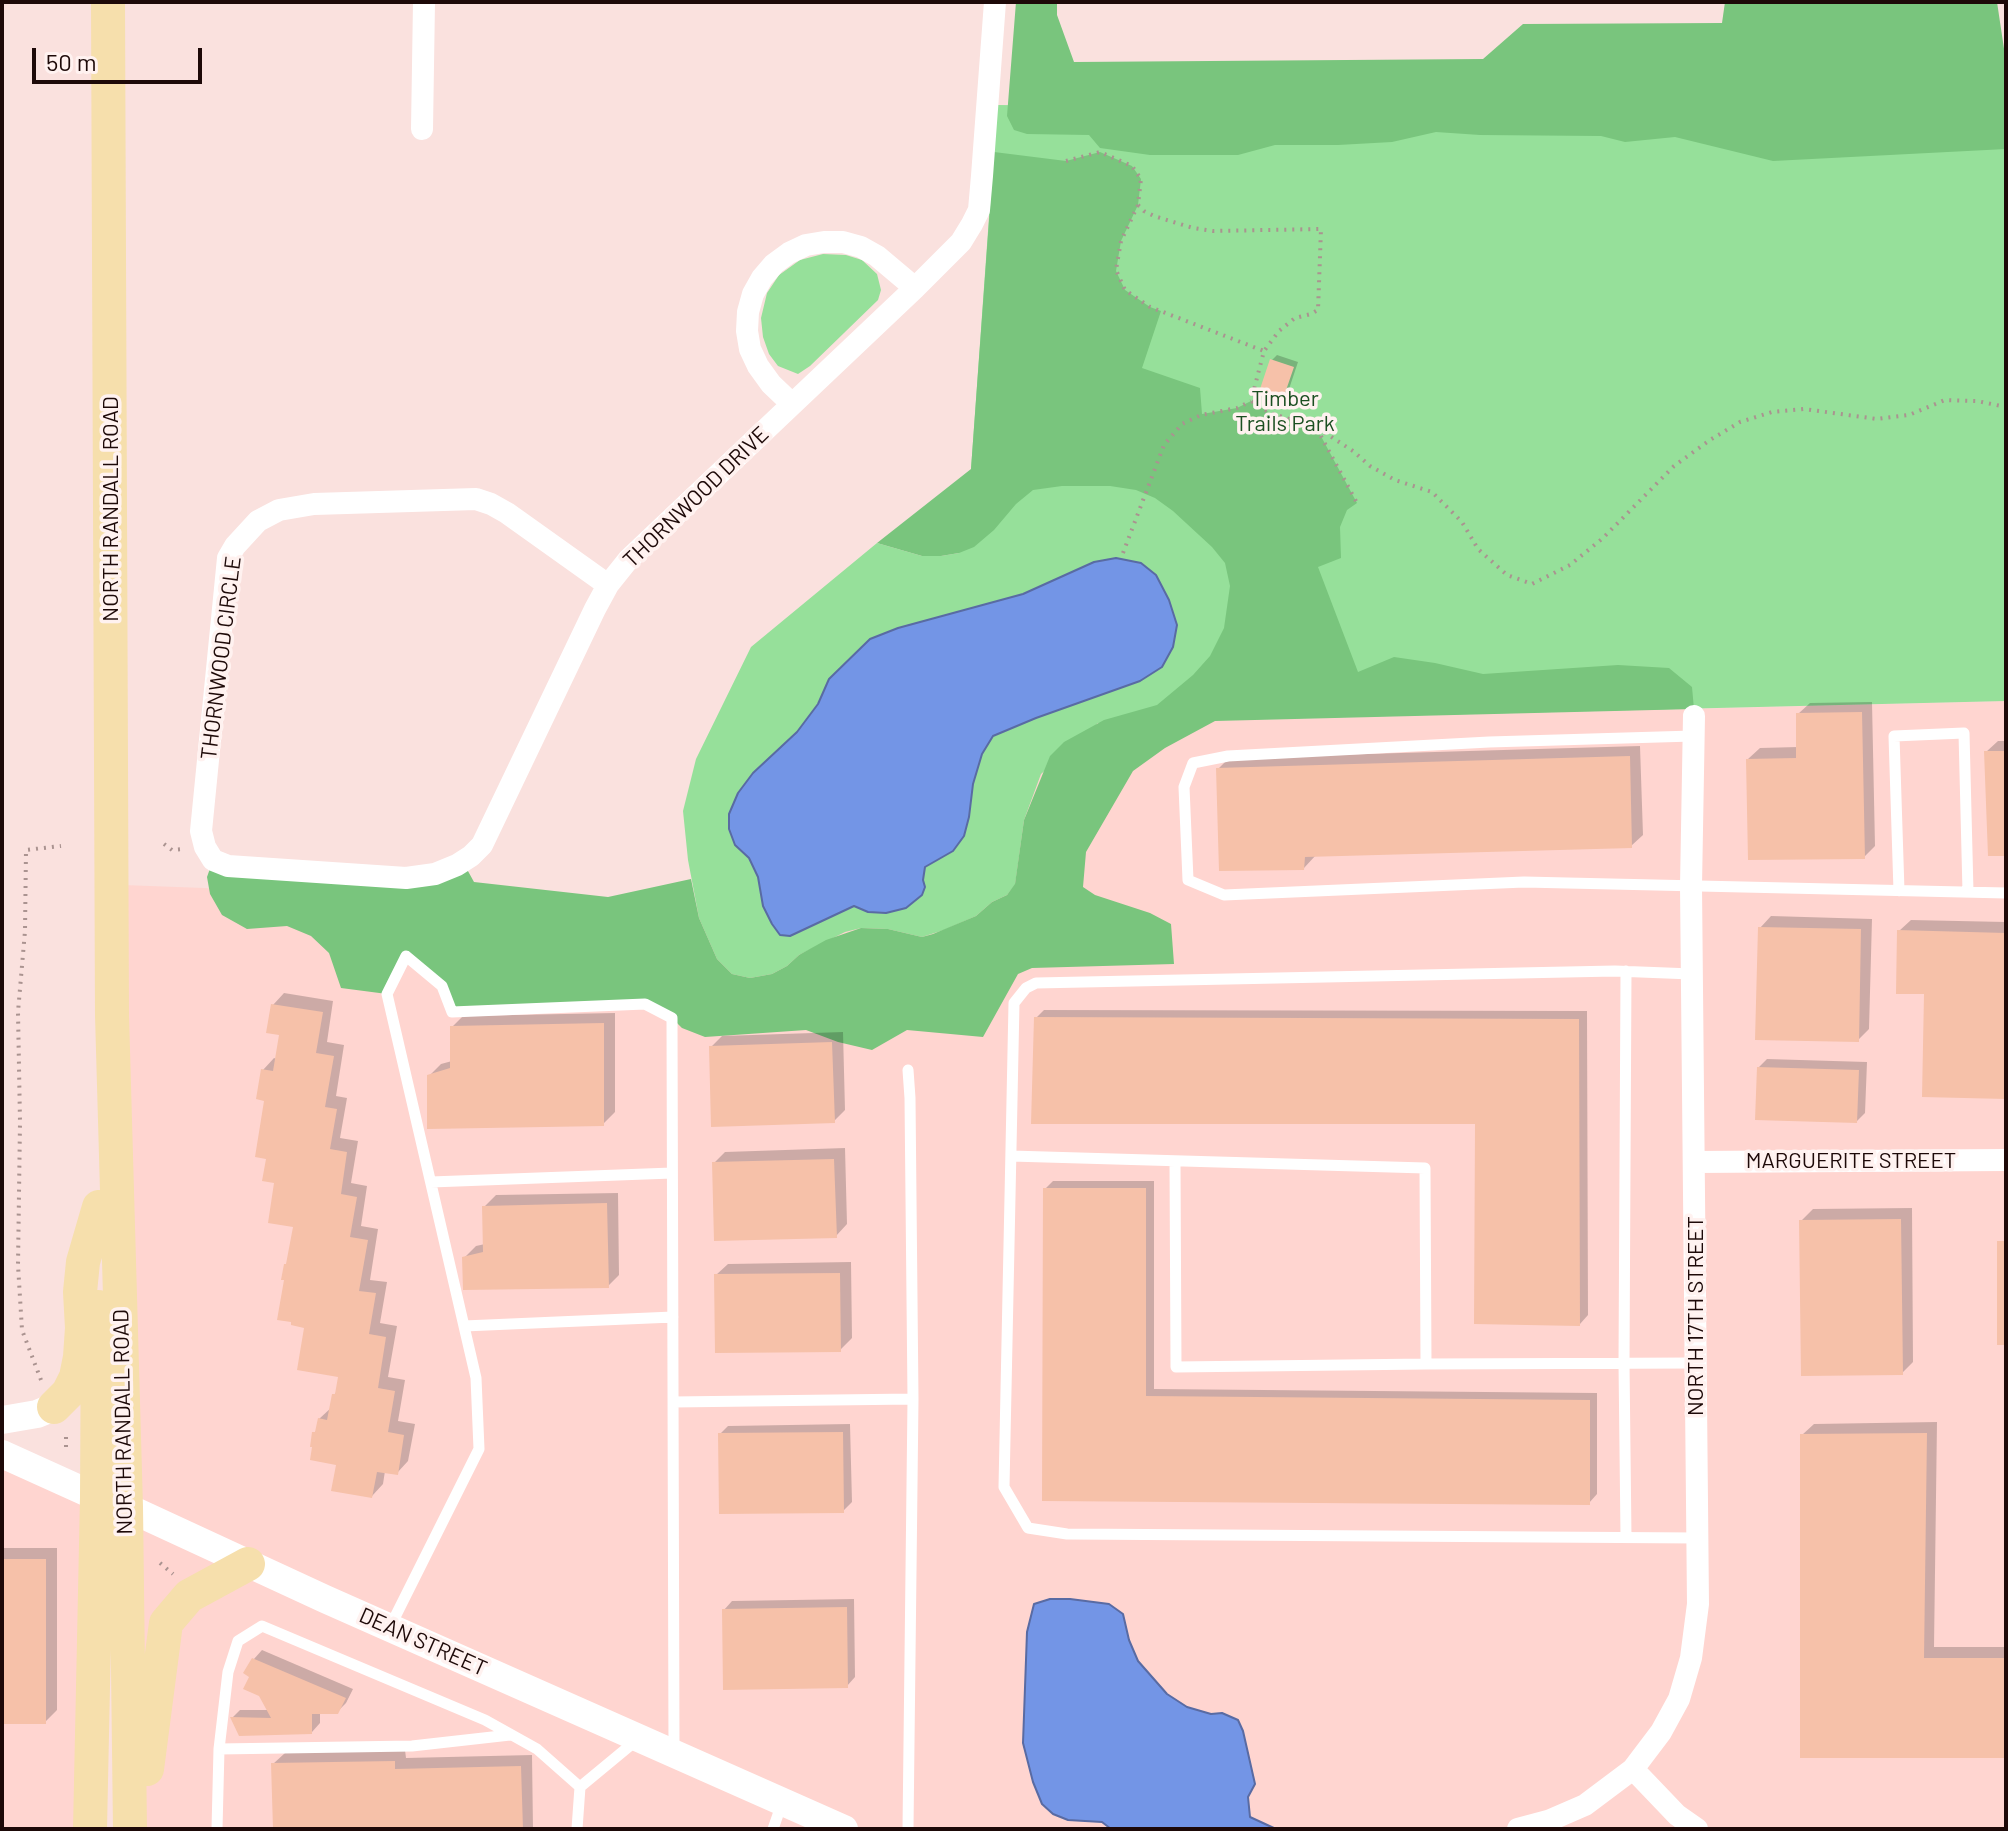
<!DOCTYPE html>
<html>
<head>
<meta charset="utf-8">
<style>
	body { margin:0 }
	#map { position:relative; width:2008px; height:1831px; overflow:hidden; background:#fae1de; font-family:Barlow,sans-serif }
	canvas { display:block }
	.frame { position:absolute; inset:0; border:4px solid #1d0908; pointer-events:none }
	.scale { position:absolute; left:32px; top:48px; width:170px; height:36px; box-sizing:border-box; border:4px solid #1d0908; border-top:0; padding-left:10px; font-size:24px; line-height:28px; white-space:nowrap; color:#1d0908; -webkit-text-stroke:6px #fff2f0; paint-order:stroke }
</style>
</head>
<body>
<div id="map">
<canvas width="2008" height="1831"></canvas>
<div class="frame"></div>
<div class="scale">50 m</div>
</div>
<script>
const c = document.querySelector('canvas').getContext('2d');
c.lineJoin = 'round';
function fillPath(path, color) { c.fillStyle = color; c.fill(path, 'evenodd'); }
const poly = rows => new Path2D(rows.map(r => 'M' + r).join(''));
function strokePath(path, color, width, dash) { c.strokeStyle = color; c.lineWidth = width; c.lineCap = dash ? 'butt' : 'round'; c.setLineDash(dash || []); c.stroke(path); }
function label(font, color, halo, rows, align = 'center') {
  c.font = font + ' Barlow,sans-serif'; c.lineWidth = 7; c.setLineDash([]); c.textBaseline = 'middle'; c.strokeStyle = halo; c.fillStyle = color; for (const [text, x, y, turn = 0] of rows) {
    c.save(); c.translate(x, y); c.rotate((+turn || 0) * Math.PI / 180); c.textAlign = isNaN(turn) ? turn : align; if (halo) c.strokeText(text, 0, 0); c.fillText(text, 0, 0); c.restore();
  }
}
const built = poly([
	[2006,701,2006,1829,863,1829,386,1620,134,1505,123,885,796,910,962,727],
	[2,1463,88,1502,79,1829,2,1829],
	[132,1517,835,1829,135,1829]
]);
const green = poly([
	[2006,98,2006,701,1098,723,1041,774,1024,820,1015,885,1007,895,992,902,976,916,944,930,922,937,888,929,861,928,845,932,799,955,787,966,772,974,750,978,732,974,717,959,699,918,688,860,683,811,696,759,751,647,877,543,922,556,941,556,959,553,971,469,997,105,1096,106],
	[966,611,993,736,982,754,973,784,969,817,935,860,925,867,923,880,925,887,922,895,906,908,886,913,868,912,854,906,791,936,763,906,758,877,749,857,753,773,797,732,818,704,829,679,870,639,898,628],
	[823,254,846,255,862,260,877,274,881,290,878,300,810,366,798,374,778,366,769,354,763,337,761,318,767,293,779,275,800,260]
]);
const forest = poly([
	[1016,2,1057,2,1057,15,1074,62,1483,59,1523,24,1722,23,1725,2,1997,2,2006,62,2006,149,1773,161,1675,137,1625,142,1601,136,1480,135,1436,132,1392,142,1338,145,1275,145,1238,155,1150,155,1100,148,1089,135,1027,134,1014,130,1007,116],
	[994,152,1066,161,1100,152,1132,166,1141,179,1138,205,1121,241,1116,271,1125,290,1150,307,1161,311,1142,368,1200,388,1202,414,1237,408,1251,401,1270,413,1316,427,1357,503,1347,510,1340,527,1341,558,1318,567,1358,672,1394,657,1435,663,1483,674,1618,665,1669,668,1692,687,1694,709,1215,721,1165,748,1133,771,1086,852,1083,887,1095,895,1150,913,1171,924,1174,964,1032,968,1018,974,983,1037,907,1030,872,1050,838,1042,806,1030,705,1037,682,1028,672,1018,645,1004,452,1012,442,986,406,956,387,994,341,988,329,953,311,936,287,926,247,929,222,915,210,894,207,877,213,860,406,878,463,862,474,882,608,897,691,879,699,918,717,959,732,974,750,978,772,974,787,966,799,955,826,940,861,928,888,929,922,937,933,934,976,916,992,902,1007,895,1015,884,1024,820,1050,756,1064,742,1104,720,1157,705,1193,675,1210,656,1224,628,1230,586,1225,563,1212,547,1173,511,1155,498,1136,490,1110,486,1062,486,1033,490,1016,504,994,530,974,547,959,553,941,556,922,556,877,543,971,469]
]);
const water = poly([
	[1116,558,1141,563,1156,575,1169,600,1177,625,1173,647,1162,667,1140,681,1036,718,993,736,982,754,973,784,969,817,964,836,953,851,925,867,923,880,925,887,922,895,906,908,886,913,868,912,854,906,790,936,780,935,772,924,763,906,758,877,749,858,735,845,729,829,729,814,738,793,753,773,797,732,818,704,829,679,870,639,898,628,1023,594,1094,562,1116,558],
	[1050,1599,1070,1599,1109,1604,1123,1614,1129,1640,1138,1661,1167,1694,1187,1707,1211,1714,1222,1713,1238,1720,1243,1731,1255,1784,1248,1797,1250,1817,1276,1829,1111,1829,1102,1822,1068,1820,1053,1814,1042,1804,1033,1782,1023,1743,1027,1632,1034,1604,1050,1599]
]);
const shadow = poly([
	[1277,355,1298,362,1287,395,1281,400,1272,360],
	[1872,702,1875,846,1864,857,1748,759,1760,748,1798,747,1798,714,1810,703],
	[1998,741,2006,741,2006,854,1986,752],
	[1640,746,1643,835,1631,846,1316,855,1304,868,1218,769,1229,758],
	[1771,916,1872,919,1869,1029,1858,1040,1760,928],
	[1911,920,2006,922,2006,1097,1926,992,1899,931],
	[284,993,333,1001,327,1042,344,1045,336,1096,347,1098,340,1138,358,1141,351,1183,367,1186,361,1226,378,1229,370,1280,387,1282,380,1323,397,1326,388,1377,405,1380,398,1421,415,1424,408,1461,397,1473,385,1471,383,1484,372,1496,338,1463,314,1433,318,1429,319,1419,332,1407,334,1395,338,1390,340,1375,306,1326,286,1279,295,1226,268,1157,266,1099,263,1070,274,1058,277,1059,281,1034,273,1005],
	[1044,1010,1587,1011,1588,1315,1580,1324,1477,1122,1036,1018],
	[615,1013,615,1112,603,1124,429,1076,441,1064,452,1061,452,1027,463,1016],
	[843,1032,845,1110,834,1121,711,1047,722,1036],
	[1767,1059,1867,1062,1865,1113,1857,1121,1758,1068],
	[845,1148,847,1224,836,1236,714,1163,725,1152],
	[1053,1181,1154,1181,1154,1389,1597,1393,1597,1494,1589,1503,1044,1499,1045,1189],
	[618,1193,619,1275,608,1286,464,1258,476,1246,485,1244,484,1207,496,1195],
	[1912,1208,1913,1362,1902,1373,1801,1221,1813,1209],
	[851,1262,852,1338,840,1350,716,1275,728,1264],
	[1937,1422,1934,1647,2006,1647,2006,1756,1802,1756,1802,1435,1814,1424],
	[850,1424,852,1502,843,1511,720,1434,728,1426],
	[2,1548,57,1548,57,1710,45,1722,2,1722],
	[854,1599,855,1677,847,1686,724,1610,732,1601],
	[262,1650,353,1689,346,1703,337,1712,320,1712,320,1723,312,1732,232,1718,240,1710,269,1710,252,1676,254,1659],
	[405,1750,406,1758,532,1755,533,1829,275,1829,273,1764,285,1753]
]);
const building = poly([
	[1270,359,1294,367,1282,402,1258,395],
	[1862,712,1865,859,1748,860,1746,759,1796,758,1796,713],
	[1984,751,2006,751,2006,856,1988,856],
	[1630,756,1632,848,1305,857,1304,870,1219,871,1216,768],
	[1758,927,1861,929,1859,1042,1755,1040],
	[1897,930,2006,933,2006,1099,1922,1097,1924,994,1896,994],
	[271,1004,323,1012,316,1053,334,1056,325,1107,337,1109,330,1149,347,1152,341,1194,357,1197,350,1237,368,1240,359,1291,376,1293,369,1334,386,1337,378,1388,395,1391,388,1432,404,1435,398,1475,377,1472,372,1498,331,1491,336,1465,310,1460,312,1447,310,1447,312,1432,315,1432,318,1418,327,1420,332,1394,335,1394,338,1377,297,1370,304,1328,291,1325,291,1322,277,1320,284,1280,281,1280,284,1264,286,1264,293,1227,268,1223,274,1183,262,1181,266,1159,255,1157,264,1101,256,1099,261,1069,273,1071,279,1035,266,1033],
	[1034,1017,1579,1019,1580,1326,1474,1324,1475,1124,1031,1124],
	[604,1023,604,1126,427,1129,427,1075,450,1068,450,1026],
	[832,1042,835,1123,711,1127,709,1046],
	[1757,1067,1859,1070,1857,1123,1755,1120],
	[834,1159,837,1238,714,1241,712,1162],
	[1043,1188,1146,1188,1146,1396,1590,1400,1590,1505,1042,1501],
	[607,1203,609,1288,463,1290,462,1257,483,1252,482,1206],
	[1901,1219,1903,1375,1801,1376,1799,1220],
	[1997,1241,2006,1241,2006,1345,1997,1345],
	[840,1273,841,1352,715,1353,714,1274],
	[843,1432,844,1513,719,1514,718,1433],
	[1927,1433,1924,1658,2006,1658,2006,1758,1800,1758,1800,1434],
	[2,1559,46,1559,46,1724,2,1724],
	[847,1607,848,1688,723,1690,722,1609],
	[252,1658,346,1698,338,1714,312,1714,312,1734,239,1736,230,1717,271,1718,259,1696,243,1689,249,1677,243,1673],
	[395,1761,395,1769,521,1766,523,1829,273,1829,271,1763]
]);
const path = poly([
	[1066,161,1100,152,1132,166,1141,179,1138,205,1121,241,1116,270,1125,290,1150,307,1264,351,1251,401,1270,413,1316,427,1353,451,1370,466,1395,480,1432,492,1462,522,1478,549,1507,575,1532,584,1570,565,1603,538,1674,466,1710,440,1740,422,1772,412,1804,409,1877,419,1909,415,1945,400,1977,401,2006,407],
	[1138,205,1144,211,1154,216,1193,228,1213,231,1321,229,1318,310,1311,314,1295,318,1279,331,1264,351],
	[1317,429,1357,503],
	[1123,553,1164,445,1182,424,1201,415,1237,408,1251,401],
	[164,844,172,850,184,849],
	[41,1380,22,1330,18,1265,20,1122,18,1012,25,931,26,850,61,846],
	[66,1447,66,1433],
	[160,1563,173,1574]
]);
const service = poly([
	[1693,736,1489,742,1228,756,1193,763,1184,787,1188,880,1224,895,1524,882,2006,893],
	[1899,891,1894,736,1964,733,1968,892],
	[1626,971,1624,1363,1626,1537],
	[1692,974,1615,971,1036,983,1026,988,1014,1003,1004,1487,1028,1528,1067,1534,1698,1538],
	[908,1070,910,1098,913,1399],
	[1011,1156,1425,1168,1426,1364,1697,1363],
	[1175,1161,1176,1367,1426,1364],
	[431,1182,672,1173],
	[464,1326,673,1317],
	[673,1402,913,1399,908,1829],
	[390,1627,479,1449,476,1378,387,994,406,956,442,986,452,1012,645,1004,672,1018,674,1751],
	[219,1749,412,1746,510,1735],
	[217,1829,219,1749,228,1672,238,1641,262,1626,485,1720,537,1749,580,1787],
	[577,1829,580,1787,638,1739],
	[773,1829,782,1803]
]);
const minor = poly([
	[422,129,424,2],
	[792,404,771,384,758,366,750,349,747,331,748,312,753,294,762,278,774,264,789,253,806,245,824,242,843,242,861,247,877,256,915,288],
	[608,585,507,513,491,504,476,499,314,504,279,510,258,521,235,546,228,558,201,831,205,847,213,860,228,866,406,878,435,874,457,865,471,856,482,845,595,609,608,585,628,560,915,288,961,242,972,224,979,210,982,176,995,2],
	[1695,1162,2006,1160],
	[1633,1769,1677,1815,1697,1829],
	[1518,1829,1548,1821,1585,1805,1633,1769,1661,1732,1679,1699,1691,1658,1698,1604,1691,886,1694,716]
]);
const tertiary = poly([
	[2,1420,37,1414,54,1407],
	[2,1454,97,1497,126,1507,325,1599,844,1829]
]);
const primary = poly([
	[108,2,112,1015,126,1507,130,1829],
	[54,1407,68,1393,76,1377,80,1357,82,1328,80,1292,83,1262,99,1207],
	[147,1769,166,1623,189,1596,248,1564],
	[90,1829,97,1497,98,1307]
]);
const parkNames = [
	["Timber",1285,399],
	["Trails Park",1285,424]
];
const streetNames = [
	["THORNWOOD DRIVE",696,497,-44],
	["NORTH RANDALL ROAD",111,509,-90],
	["THORNWOOD CIRCLE",221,658,-83],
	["MARGUERITE STREET",1851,1161],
	["NORTH 17TH STREET",1696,1316,-90],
	["NORTH RANDALL ROAD",123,1422,-91],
	["DEAN STREET",423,1642,24]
];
fillPath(built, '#ffd5d0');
fillPath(green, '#96e09a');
fillPath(forest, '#79c57d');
fillPath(water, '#7395e6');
strokePath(water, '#596ba3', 2);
fillPath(shadow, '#0003');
fillPath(building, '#f6c1a9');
strokePath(path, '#aa9390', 4, [2, 6]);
strokePath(service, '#fff', 11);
strokePath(minor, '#fff', 22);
strokePath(tertiary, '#fff', 28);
strokePath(primary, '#f6dfac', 34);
label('22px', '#1b4f21', '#fff2f0', parkNames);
label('22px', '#1d0908', '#fff2f0', streetNames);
</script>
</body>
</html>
